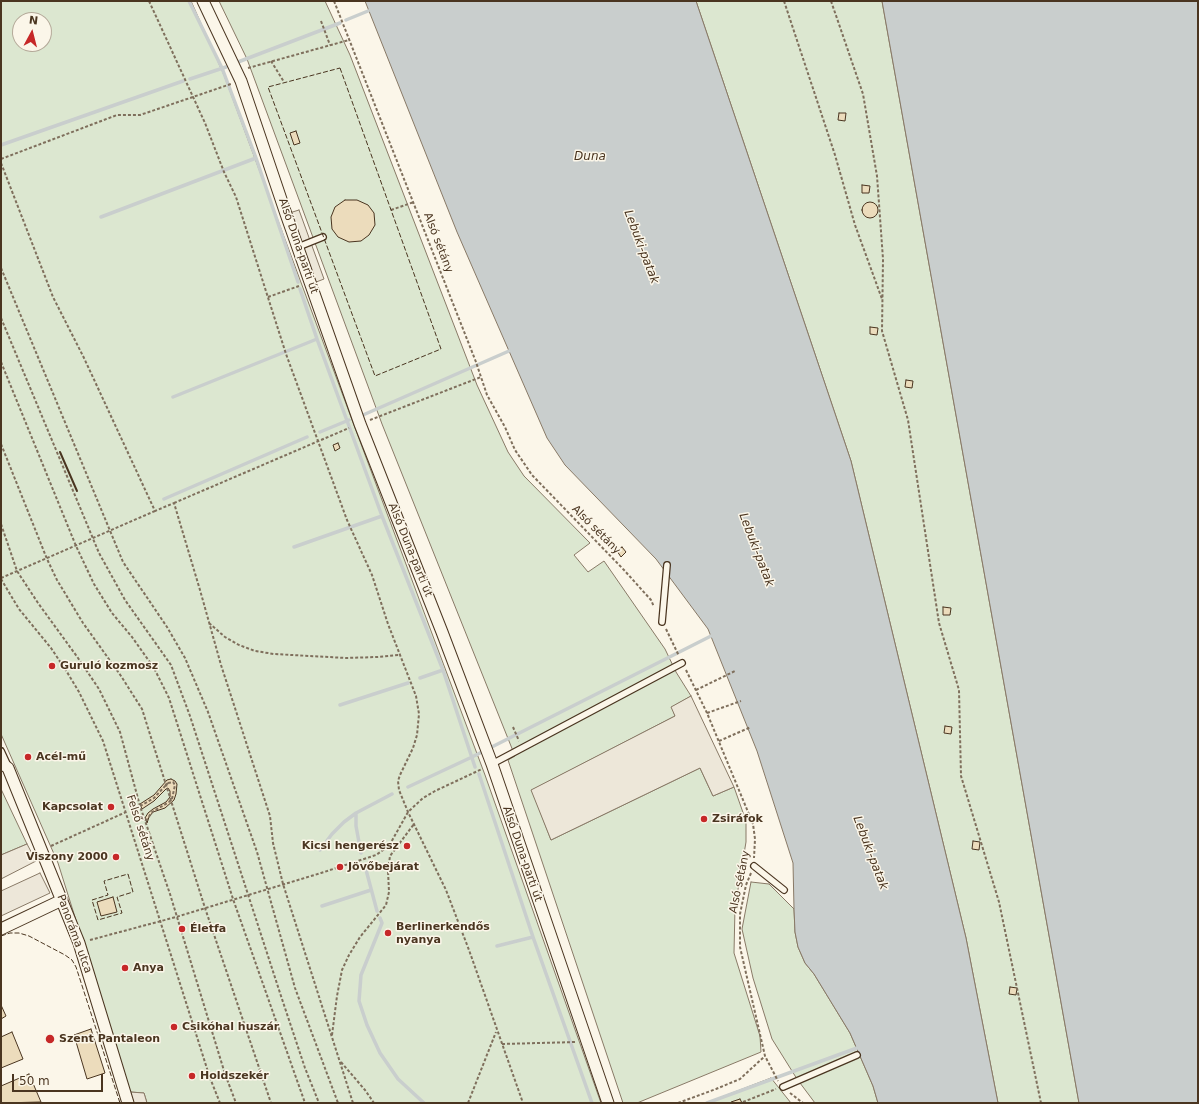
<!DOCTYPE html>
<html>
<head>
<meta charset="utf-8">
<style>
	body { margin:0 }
	#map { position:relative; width:1199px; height:1104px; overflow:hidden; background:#fbf6e9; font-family:"DejaVu Sans",sans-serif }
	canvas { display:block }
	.frame { position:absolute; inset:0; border:2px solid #4a3520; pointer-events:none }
	.north { position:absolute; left:12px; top:12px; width:40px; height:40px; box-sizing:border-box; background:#fbf6e9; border:1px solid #b4a999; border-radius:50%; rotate:7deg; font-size:11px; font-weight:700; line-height:16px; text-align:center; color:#4a3520 }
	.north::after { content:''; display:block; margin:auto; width:14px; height:18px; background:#c62828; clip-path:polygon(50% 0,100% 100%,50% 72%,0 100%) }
	.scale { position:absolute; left:12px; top:1074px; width:91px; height:18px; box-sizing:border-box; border:2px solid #4a3520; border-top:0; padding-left:5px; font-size:12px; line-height:14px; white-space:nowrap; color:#4a3520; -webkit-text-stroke:3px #fbf6e9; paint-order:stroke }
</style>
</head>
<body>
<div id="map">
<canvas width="1199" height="1104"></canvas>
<div class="frame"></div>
<div class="north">N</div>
<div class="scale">50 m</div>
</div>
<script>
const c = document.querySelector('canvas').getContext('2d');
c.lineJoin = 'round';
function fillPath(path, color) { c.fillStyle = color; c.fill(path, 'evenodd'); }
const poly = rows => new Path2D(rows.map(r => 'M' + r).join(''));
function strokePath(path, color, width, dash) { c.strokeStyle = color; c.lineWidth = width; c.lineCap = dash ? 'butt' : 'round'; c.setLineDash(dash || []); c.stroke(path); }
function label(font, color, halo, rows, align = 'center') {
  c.font = font + ' "DejaVu Sans",sans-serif'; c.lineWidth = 3; c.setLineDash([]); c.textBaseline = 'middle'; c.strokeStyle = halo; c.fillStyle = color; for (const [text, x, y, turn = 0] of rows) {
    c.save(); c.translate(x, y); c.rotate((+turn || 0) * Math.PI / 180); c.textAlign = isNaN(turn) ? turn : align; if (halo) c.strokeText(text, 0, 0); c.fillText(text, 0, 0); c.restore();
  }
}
const green = poly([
	[1,1,191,1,224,75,358,436,485,775,601,1103,147,1103,144,1093,130,1092,58,863,1,734,1,1],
	[20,20,44,20,44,44,20,44,20,20],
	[219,1,325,1,350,55,477,385,508,452,524,476,590,543,574,555,588,572,604,561,665,649,676,672,691,696,672,707,675,716,532,790,551,840,700,768,713,796,734,787,746,821,746,842,735,907,734,953,760,1036,761,1052,637,1103,623,1103,508,760,515,756,382,424,247,59,219,1],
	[696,1,882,1,1079,1103,998,1103,966,938,851,461,696,1],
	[1,789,27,844,1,855,1,789],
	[751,882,769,884,794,909,795,932,798,947,805,963,814,974,850,1033,873,1086,878,1103,815,1103,797,1079,772,1039,753,978,742,929,751,882],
	[771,1078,791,1103,706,1103,771,1078]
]);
const parking = poly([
	[299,210,324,279,311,284,286,214,299,210],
	[691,696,734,787,713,796,700,768,551,840,531,790,675,716,671,707,691,696],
	[27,844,36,861,1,879,1,855,27,844],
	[40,873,50,893,1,916,1,891,40,873],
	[130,1092,144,1093,147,1103,134,1103,130,1092]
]);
const water = poly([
	[365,1,696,1,851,461,966,938,998,1103,878,1103,873,1086,850,1033,814,974,805,963,798,947,795,932,794,909,793,863,757,751,708,629,656,559,565,465,547,438,457,232,365,1],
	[882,1,1198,1,1198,1103,1079,1103,882,1]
]);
const stream = poly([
	[189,1,222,68,256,158,298,282],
	[346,20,368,11],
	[238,62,340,23],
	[190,79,226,67],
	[1,145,183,81],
	[101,217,256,158],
	[300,289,317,339,382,516,443,670,475,767],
	[173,397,317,339],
	[363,415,509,351],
	[320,432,349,420],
	[164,499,307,437],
	[294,547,382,516],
	[420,678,443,670],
	[340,705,408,683],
	[479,774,533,937,592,1103],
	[408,787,472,757,711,636],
	[356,813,356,826,361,853],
	[320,850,332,834,344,822,356,813,392,794],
	[365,866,377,911],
	[322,906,371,890],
	[380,918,382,923,361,975,359,1001,367,1025,380,1053,398,1079,424,1103],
	[497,946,533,937],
	[707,1103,857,1048]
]);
const building = poly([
	[839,113,846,113,845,121,838,120,839,113],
	[296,131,300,143,294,145,290,133,296,131],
	[862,185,870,186,869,193,862,193,862,185],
	[345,200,357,200,368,205,374,213,375,225,369,235,361,241,349,242,338,237,332,229,331,217,335,207,345,200],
	'862 210a8 8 0 1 1 16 0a8 8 0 1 1-16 0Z',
	[870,327,878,328,877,335,870,334,870,327],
	[906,380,913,381,912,388,905,387,906,380],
	[338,443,340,448,335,451,333,445,338,443],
	[622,547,626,552,621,557,617,551,622,547],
	[943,607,951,608,950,615,943,615,943,607],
	[945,726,952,727,951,734,944,733,945,726],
	[171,779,175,781,177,784,176,794,174,800,165,808,153,812,149,817,147,823,145,818,148,813,153,809,166,802,170,797,170,791,168,788,166,789,154,801,142,809,140,804,154,795,167,780,171,779],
	[973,841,980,842,979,850,972,849,973,841],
	[113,897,117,912,101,916,97,902,113,897],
	[1010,987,1017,988,1016,995,1009,994,1010,987],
	[1,1005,6,1016,1,1019,1,1005],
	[91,1029,105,1073,87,1079,74,1035,91,1029],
	[12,1032,23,1059,1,1068,1,1037,12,1032],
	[29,1074,41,1102,1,1103,1,1086,29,1074],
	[740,1099,742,1103,732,1103,731,1102,740,1099]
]);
const path = poly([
	[149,1,205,123,224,172,236,197,286,354,347,520,372,575,388,624,416,696,419,714,417,735,413,748,400,775,398,781,399,790,408,812,446,890,469,950,523,1103],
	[334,1,476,362,487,395,505,427,515,450,532,475,624,570,651,600,654,607],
	[784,1,835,155,855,225,882,299],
	[831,1,863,94,877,176,883,259,882,331,908,420,939,623,959,690,961,776,999,902,1041,1103],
	[321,21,330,45],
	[271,61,284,82],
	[248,68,349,40],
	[1,159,117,115,140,115,231,84],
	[1,163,53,297,84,358,155,511,174,503,200,590,221,665,270,816,273,843,283,884,353,1103],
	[391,210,414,202],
	[1,268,123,562,167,627,185,658,208,712,257,852,295,988,338,1103],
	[268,297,299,286],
	[1,318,99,553,125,600,171,665,190,716,281,996,305,1068,319,1103],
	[1,362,76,546,94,584,112,613,132,637,154,668,169,698,233,899,305,1103],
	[370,420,481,377],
	[1,444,47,559,57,580,83,623,121,676,142,709,205,908,271,1103],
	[174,503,349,428],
	[1,524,17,571,38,603,78,658,99,689,120,732,140,806,170,894,225,1074,236,1103],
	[1,578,155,511],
	[1,579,19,609,51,648,67,672,79,692,103,741,210,1078,220,1103],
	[209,623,225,637,239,645,255,651,274,654,346,658,377,657,399,655],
	[666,629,679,656],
	[686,670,707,713,753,824,755,839,754,858],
	[696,690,735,671],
	[707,713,741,701],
	[513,727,519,741],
	[719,741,751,727],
	[168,783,173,782,175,785,172,799],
	[140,806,154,798,166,785],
	[146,821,152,812,169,802],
	[51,846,126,812],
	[751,873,746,885,740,914,740,947,765,1056,778,1081],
	[90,940,176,917,321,873,376,855,389,846,408,812,423,798,435,791,482,769],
	[332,1035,337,996,342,970,349,955,360,937,386,905,389,892,388,871,390,856,414,824],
	[502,1044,576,1042],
	[341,1062,365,1090,374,1103],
	[210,1078,225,1074],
	[790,1093,803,1103],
	[743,1102,776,1089],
	[468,1103,496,1032],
	[678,1103,716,1089,740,1079,765,1056]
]);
const service = poly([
	[298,247,323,237],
	[662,622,667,565],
	[1,751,7,764],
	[492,764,682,663],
	[754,866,784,890],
	[783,1087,857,1055]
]);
const minor = poly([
	[203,1,241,81,286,214,360,424,442,632,492,764,608,1103],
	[1,763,8,768,79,943,128,1103],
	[1,929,62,900]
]);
const pathBridge = poly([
	[166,785,168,783],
	[169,802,172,799]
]);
const fence = poly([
	[340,68,441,349,375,376,268,87,340,68],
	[128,874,133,892,117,897,122,913,98,920,92,900,108,895,104,881,128,874],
	[1,936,10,933,19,933,29,936,65,955,72,960,76,967,120,1103]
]);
const wall = poly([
	[60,452,77,491]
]);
const markers = [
	[52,666,4,"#c62828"],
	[28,757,4,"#c62828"],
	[111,807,4,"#c62828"],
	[704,819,4,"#c62828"],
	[407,846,4,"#c62828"],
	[116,857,4,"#c62828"],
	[340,867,4,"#c62828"],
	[182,929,4,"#c62828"],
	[388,933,4,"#c62828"],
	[125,968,4,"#c62828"],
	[174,1027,4,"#c62828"],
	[50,1039,5,"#c62828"],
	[192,1076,4,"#c62828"]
];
const streetNames = [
	["Alsó sétány",438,243,69],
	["Alsó Duna-parti út",298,246,71],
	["Alsó sétány",596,530,45],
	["Alsó Duna-parti út",410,550,68],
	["Felső sétány",140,828,72],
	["Alsó Duna-parti út",522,854,71],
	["Alsó sétány",740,882,-78],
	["Panoráma utca",74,934,70]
];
const poiNames = [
	["Guruló kozmosz",60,666],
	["Acél-mű",36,757],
	["Kapcsolat",103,807,"right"],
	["Zsiráfok",712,819],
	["Kicsi hengerész",399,846,"right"],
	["Viszony 2000",108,857,"right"],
	["Jövőbejárat",348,867],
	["Berlinerkendős",396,927],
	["nyanya",396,940],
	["Életfa",190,929],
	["Anya",133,968],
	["Csikóhal huszár",182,1027],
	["Szent Pantaleon",59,1039],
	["Holdszekér",200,1076]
];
const waterNames = [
	["Duna",590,157],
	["Lebuki-patak",641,247,69],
	["Lebuki-patak",756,550,69],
	["Lebuki-patak",870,853,69]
];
fillPath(green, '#dce7d0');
strokePath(green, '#887966', 1);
fillPath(parking, '#ede7d9');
strokePath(parking, '#887966', 1);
fillPath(water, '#c9cecd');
strokePath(water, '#887966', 1);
strokePath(stream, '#c9cecd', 3.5);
fillPath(building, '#ecdcbc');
strokePath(building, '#4a3520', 1);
strokePath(service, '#4a3520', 8);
strokePath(minor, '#4a3520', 13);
strokePath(path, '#7f6f5c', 2, [3, 2]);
strokePath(service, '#fbf6e9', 5.5);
strokePath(minor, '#fbf6e9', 11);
strokePath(pathBridge, '#7f6f5c', 2, [3, 2]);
strokePath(fence, '#4a3520', 1, [5, 2]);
strokePath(wall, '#4a3520', 2);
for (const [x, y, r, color] of markers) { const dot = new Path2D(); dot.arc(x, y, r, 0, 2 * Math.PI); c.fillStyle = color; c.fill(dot); strokePath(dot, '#fbf6e9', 1.5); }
label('11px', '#4a3520', '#fbf6e9', streetNames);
label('bold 11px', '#4a3520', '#fbf6e9', poiNames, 'left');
label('italic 12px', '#4a3520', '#fbf6e9', waterNames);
</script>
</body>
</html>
